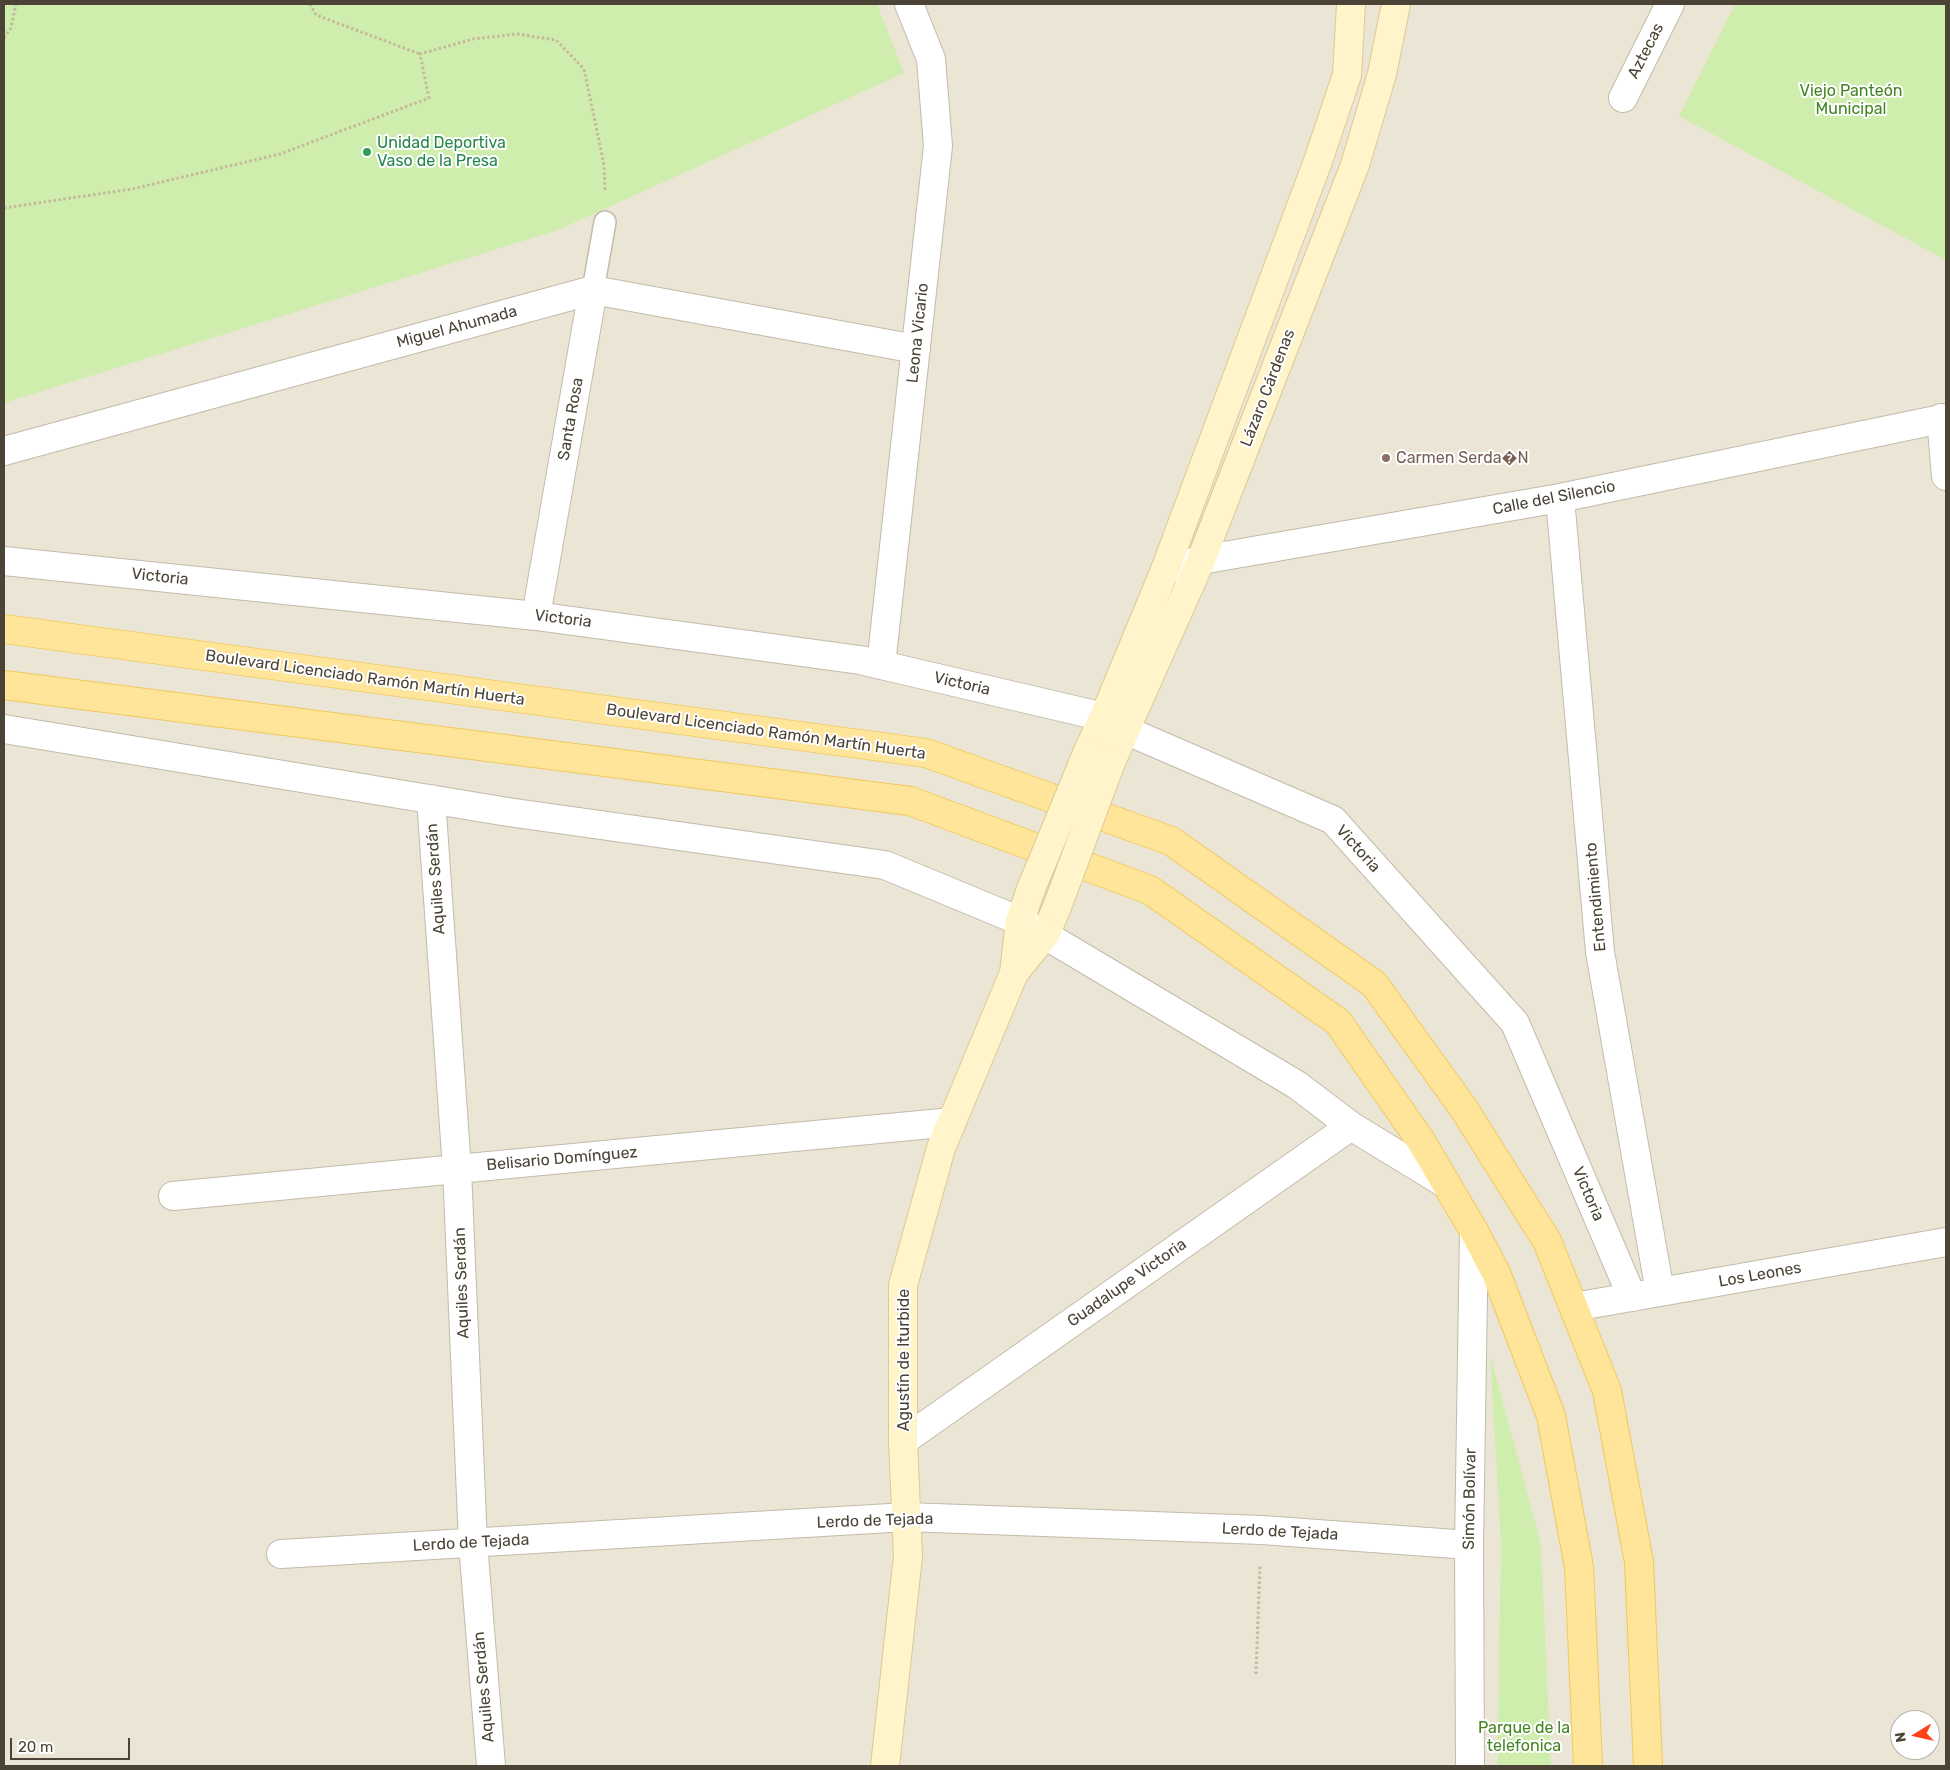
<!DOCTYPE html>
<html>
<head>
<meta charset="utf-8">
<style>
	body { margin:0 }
	#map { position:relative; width:1950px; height:1770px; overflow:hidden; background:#f6f2e9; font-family:Rubik,sans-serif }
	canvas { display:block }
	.frame { position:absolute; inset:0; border:5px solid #4b4336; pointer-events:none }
	.north { position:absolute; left:1890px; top:1710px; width:50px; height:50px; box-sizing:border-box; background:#fff; border:1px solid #b7b4af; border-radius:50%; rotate:261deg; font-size:14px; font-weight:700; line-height:20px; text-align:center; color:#4b4336 }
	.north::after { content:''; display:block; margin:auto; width:18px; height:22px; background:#ff4117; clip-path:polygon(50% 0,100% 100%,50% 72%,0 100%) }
	.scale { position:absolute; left:10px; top:1738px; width:120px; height:22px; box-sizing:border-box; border:2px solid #4b4336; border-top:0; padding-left:6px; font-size:15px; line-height:18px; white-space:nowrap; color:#4b4336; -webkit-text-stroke:4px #fff; paint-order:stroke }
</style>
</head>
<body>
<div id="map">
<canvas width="1950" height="1770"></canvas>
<div class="frame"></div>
<div class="north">N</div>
<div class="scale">20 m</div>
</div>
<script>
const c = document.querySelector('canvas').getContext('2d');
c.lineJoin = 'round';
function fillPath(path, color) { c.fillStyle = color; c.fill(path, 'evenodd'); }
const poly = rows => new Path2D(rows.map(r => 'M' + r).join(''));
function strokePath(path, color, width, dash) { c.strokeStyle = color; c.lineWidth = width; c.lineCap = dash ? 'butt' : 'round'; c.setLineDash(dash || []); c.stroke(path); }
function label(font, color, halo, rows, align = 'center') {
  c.font = font + ' Rubik,sans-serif'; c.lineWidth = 4; c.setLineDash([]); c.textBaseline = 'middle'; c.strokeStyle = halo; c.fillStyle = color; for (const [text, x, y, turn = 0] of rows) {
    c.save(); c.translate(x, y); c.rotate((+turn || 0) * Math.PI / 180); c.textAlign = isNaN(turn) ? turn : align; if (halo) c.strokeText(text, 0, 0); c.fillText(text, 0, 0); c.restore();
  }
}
const residential = poly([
	[4,4,1946,4,1946,1766,4,1766],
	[1900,1720,1930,1720,1930,1750,1900,1750]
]);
const green = poly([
	[4,4,877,4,904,73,558,230,4,403],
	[1735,4,1946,4,1946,260,1679,116],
	[1490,1354,1541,1544,1551,1766,1497,1766,1501,1546]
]);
const path = poly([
	[310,4,316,15,420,54],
	[4,38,11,28,16,4],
	[4,208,132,189,280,154,429,98,420,54,473,39,517,34,556,40,584,69,604,165,605,192],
	[1256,1674,1260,1565]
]);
const lane = poly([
	[593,290,605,222]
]);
const street = poly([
	[1623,98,1670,4],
	[1941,418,1946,476],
	[4,451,593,290,916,349],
	[1560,498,1600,952,1660,1292],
	[4,561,536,616,860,660,1104,717,1125,730,1333,820,1515,1023,1632,1297],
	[1165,570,1201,560,1560,498,1946,418],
	[536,616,593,290],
	[881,665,938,146,931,59,909,4],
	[4,729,508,812,885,865,1020,921,1045,935,1297,1085,1351,1126,1446,1184],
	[431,799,457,1169,473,1543,491,1766],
	[173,1196,952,1122],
	[1574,1307,1946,1242],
	[903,1441,1351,1126],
	[281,1554,907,1517,1262,1530,1469,1545],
	[1470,1766,1469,1545,1474,1231]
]);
const secondary = poly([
	[1088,751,1104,717,1165,570,1318,161,1347,75,1351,4],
	[1111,762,1201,560,1355,165,1382,74,1396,4],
	[1014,973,1045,935,1057,907],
	[885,1766,908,1556,903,1441,903,1285,941,1148,1014,973,1020,921,1031,889]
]);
const primary = poly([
	[4,629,926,753,1171,841,1374,984,1464,1109,1547,1241,1607,1391,1639,1562,1648,1766],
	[4,685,910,801,1150,890,1338,1022,1421,1141,1474,1231,1496,1273,1551,1416,1579,1567,1588,1766]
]);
const secondaryBridge = poly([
	[1031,889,1088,751],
	[1057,907,1111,762]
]);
const markers = [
	[367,152,5,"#2e9e5b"],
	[1386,458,5,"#8d6e63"]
];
const streetNames = [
	["Aztecas",1646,51,-63],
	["Miguel Ahumada",457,327,-15],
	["Leona Vicario",918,333,-84],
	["Lázaro Cárdenas",1268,388,-69],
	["Santa Rosa",571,419,-80],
	["Calle del Silencio",1554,498,-11],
	["Victoria",160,577,6],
	["Victoria",563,619,7],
	["Boulevard Licenciado Ramón Martín Huerta",365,678,8],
	["Victoria",962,684,13],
	["Boulevard Licenciado Ramón Martín Huerta",766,732,8],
	["Victoria",1358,849,48],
	["Aquiles Serdán",436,879,-94],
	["Entendimiento",1596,897,-95],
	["Belisario Domínguez",562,1159,-5],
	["Victoria",1588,1194,67],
	["Los Leones",1760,1275,-10],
	["Aquiles Serdán",462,1283,-92],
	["Guadalupe Victoria",1127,1283,-35],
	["Agustín de Iturbide",904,1360,-90],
	["Simón Bolívar",1470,1499,-89],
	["Lerdo de Tejada",875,1521,-2],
	["Lerdo de Tejada",1280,1532,3],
	["Lerdo de Tejada",471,1543,-3],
	["Aquiles Serdán",484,1687,-95]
];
const parkNames = [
	["Viejo Panteón",1851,91],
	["Municipal",1851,109],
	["Parque de la",1524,1728],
	["telefonica",1524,1746]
];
const leisureNames = [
	["Unidad Deportiva",377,143],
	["Vaso de la Presa",377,161]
];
const educationNames = [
	["Carmen Serda�N",1396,458]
];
fillPath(residential, '#ebe5d6');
fillPath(green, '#cfeeae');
strokePath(lane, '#c3bbaa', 24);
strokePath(street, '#c3bbaa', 30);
strokePath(secondary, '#dbca94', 30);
strokePath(primary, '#f1c95c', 30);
strokePath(path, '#c6b89a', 3, [2.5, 2.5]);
strokePath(lane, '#fff', 21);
strokePath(street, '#fff', 28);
strokePath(secondary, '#fff4ca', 28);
strokePath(primary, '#ffe599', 28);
strokePath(secondaryBridge, '#dbca94', 30, []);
strokePath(secondaryBridge, '#fff4ca', 28);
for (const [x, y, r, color] of markers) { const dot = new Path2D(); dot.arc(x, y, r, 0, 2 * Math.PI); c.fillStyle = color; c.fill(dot); strokePath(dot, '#fff', 2); }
label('16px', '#4b4336', '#fff', streetNames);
label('16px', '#448422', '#fff', parkNames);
label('16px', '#27864d', '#fff', leisureNames, 'left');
label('16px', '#785e54', '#fff', educationNames, 'left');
</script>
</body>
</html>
